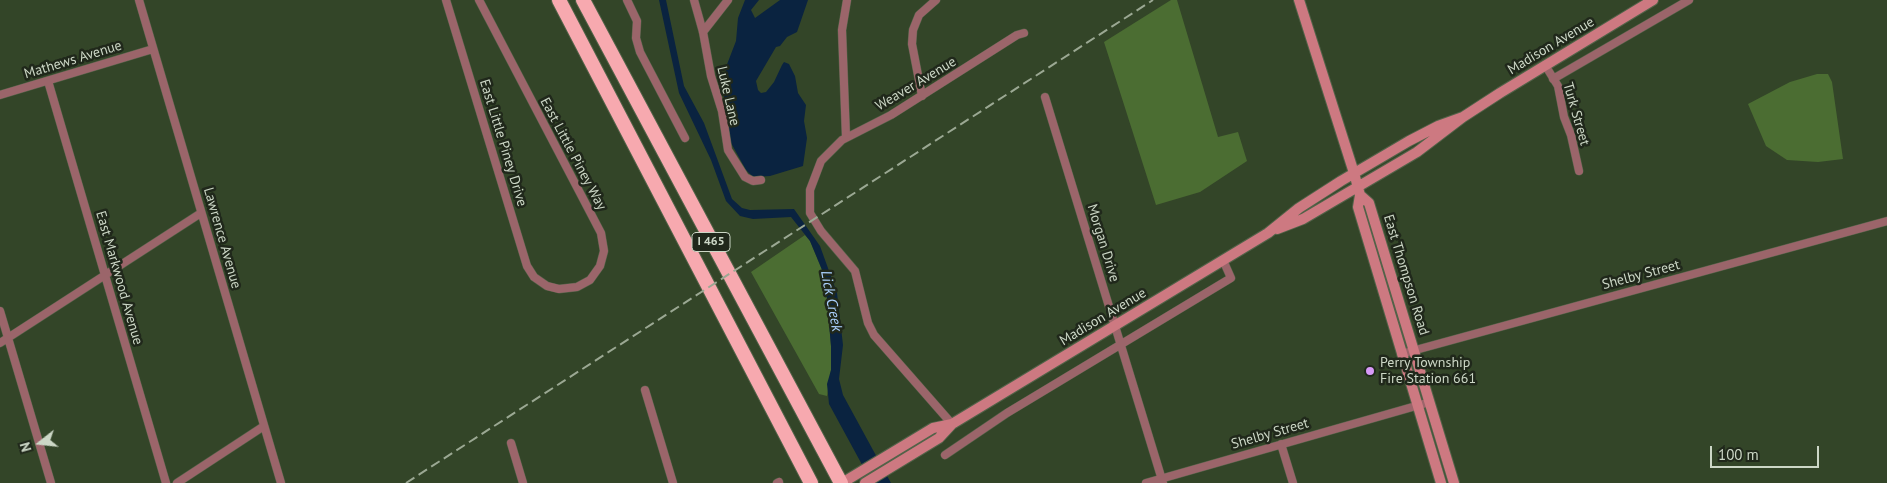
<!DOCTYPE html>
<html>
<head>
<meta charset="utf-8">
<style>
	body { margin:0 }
	#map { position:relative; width:1887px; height:483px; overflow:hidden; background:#334528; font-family:"PT Sans",sans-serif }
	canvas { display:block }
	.north { position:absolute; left:15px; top:418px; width:50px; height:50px; -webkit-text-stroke:4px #20281b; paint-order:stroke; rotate:254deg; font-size:14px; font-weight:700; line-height:20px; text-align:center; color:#ccd7c6 }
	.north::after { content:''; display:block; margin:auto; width:18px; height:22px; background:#ccd7c6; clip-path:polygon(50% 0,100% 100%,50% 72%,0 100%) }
	.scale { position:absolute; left:1710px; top:446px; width:109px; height:22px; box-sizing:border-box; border:2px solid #ccd7c6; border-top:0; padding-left:6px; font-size:15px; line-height:18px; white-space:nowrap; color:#ccd7c6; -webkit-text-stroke:4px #20281b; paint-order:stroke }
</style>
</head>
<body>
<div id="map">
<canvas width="1887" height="483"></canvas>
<div class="north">N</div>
<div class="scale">100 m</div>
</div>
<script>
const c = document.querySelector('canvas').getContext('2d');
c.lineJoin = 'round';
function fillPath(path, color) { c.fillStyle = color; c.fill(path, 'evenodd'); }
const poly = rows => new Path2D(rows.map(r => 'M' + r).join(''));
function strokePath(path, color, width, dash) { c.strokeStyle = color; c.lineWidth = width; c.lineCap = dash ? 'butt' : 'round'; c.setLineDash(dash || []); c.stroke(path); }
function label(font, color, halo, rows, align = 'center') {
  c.font = font + ' "PT Sans",sans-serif'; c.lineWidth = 5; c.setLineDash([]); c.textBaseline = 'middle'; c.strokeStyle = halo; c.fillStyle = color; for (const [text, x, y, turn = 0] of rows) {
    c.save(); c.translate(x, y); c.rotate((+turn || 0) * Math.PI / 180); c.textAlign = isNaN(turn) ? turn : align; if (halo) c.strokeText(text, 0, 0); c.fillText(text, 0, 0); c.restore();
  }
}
const green = poly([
	[1171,0,1177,0,1218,137,1238,132,1247,161,1200,192,1156,205,1104,42],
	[1817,74,1828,74,1832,82,1843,159,1818,162,1787,160,1766,146,1748,104,1790,82],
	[805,235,810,241,825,277,831,346,831,370,827,396,819,394,751,272]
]);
const water = poly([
	[659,0,666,0,684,86,704,123,732,199,742,208,750,210,794,209,820,246,837,293,843,345,839,379,843,395,891,483,872,483,829,404,827,384,831,370,831,346,825,277,810,241,791,217,753,219,740,216,726,201,711,160,679,93],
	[745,0,759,0,751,10,755,18,780,0,808,0,797,32,787,37,780,46,776,47,756,81,758,90,761,93,766,92,774,82,782,65,784,62,789,64,795,76,798,93,806,105,804,121,807,138,803,166,770,176,753,177,746,170,731,143,727,122,724,98,726,67,736,41,738,18]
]);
const minor = poly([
	[139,0,281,483],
	[446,0,527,266,534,277,547,286,559,289,577,287,590,280,600,266,604,251,601,233,479,0],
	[627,0,637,21,636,38,640,52,685,138],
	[694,0,703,32,711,76,722,111,728,150,745,177,753,181,761,180],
	[703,32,728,0],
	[1545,65,1558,86,1564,117,1571,135,1579,171],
	[1553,79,1689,0],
	[48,81,166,483],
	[0,95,153,49],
	[922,96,912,44,913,30,919,15,936,0],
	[1045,97,1163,483],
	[846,137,842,30,847,0],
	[0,311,51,483],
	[0,343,201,213],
	[1401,354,1887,221],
	[645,390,673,483],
	[952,424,874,335,868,323,855,271,821,231,810,213,810,190,821,161,842,140,891,115,1017,35,1024,33],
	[511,443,523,483],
	[1281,444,1293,483],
	[945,455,1007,413,1231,278,1223,260],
	[177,483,264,426],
	[777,483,779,482],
	[1146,483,1430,402]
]);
const secondary = poly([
	[1299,0,1354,173,1360,195,1358,207,1441,483],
	[1360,195,1369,203,1454,483],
	[1277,229,1303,219,1417,152,1463,117,1500,93,1653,0],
	[842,483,933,428,952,424],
	[865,483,939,438,952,424,1268,233,1299,208,1341,181,1409,141,1438,126,1463,117]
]);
const motorway = poly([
	[559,0,811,483],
	[583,0,841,483]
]);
const rail = poly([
	[406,483,1153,0]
]);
const markers = [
	[1370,371,5,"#d89af8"]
];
const shields = [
	[711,242,38]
];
const shieldNames = [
	["I 465",711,242]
];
const streetNames = [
	["Madison Avenue",1551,46,-31],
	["Mathews Avenue",73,60,-17],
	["Weaver Avenue",916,84,-31],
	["Luke Lane",728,96,77],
	["Turk Street",1576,114,74],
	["East Little Piney Drive",503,143,73],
	["East Little Piney Way",573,154,62],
	["Lawrence Avenue",222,238,74],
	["Morgan Drive",1103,243,73],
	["East Thompson Road",1406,275,73],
	["Shelby Street",1641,275,-15],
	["East Markwood Avenue",119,278,74],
	["Madison Avenue",1103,317,-31],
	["Shelby Street",1270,434,-16]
];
const poiNames = [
	["Perry Township",1380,363],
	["Fire Station 661",1380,379]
];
const waterNames = [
	["Lick Creek",831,301,79]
];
fillPath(green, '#4b6d32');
fillPath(water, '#0a2340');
strokePath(minor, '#526248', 9);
strokePath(secondary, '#526248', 12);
strokePath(motorway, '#526248', 16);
strokePath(minor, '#9b656a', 8);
strokePath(secondary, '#cd7981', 10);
strokePath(motorway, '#f7a9af', 14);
strokePath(rail, '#9ba893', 2, [10, 5]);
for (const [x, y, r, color] of markers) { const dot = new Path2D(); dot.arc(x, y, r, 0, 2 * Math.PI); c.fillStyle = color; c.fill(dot); strokePath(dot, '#20281b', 2); }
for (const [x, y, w] of shields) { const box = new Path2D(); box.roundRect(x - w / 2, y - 9.5, w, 19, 4); c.fillStyle = '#20281b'; c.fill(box); strokePath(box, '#ccd7c6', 1); }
label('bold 12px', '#ccd7c6', null, shieldNames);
label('14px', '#ccd7c6', '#20281b', streetNames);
label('14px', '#ccd7c6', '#20281b', poiNames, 'left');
label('italic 15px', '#aacffc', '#20281b', waterNames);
</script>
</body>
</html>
